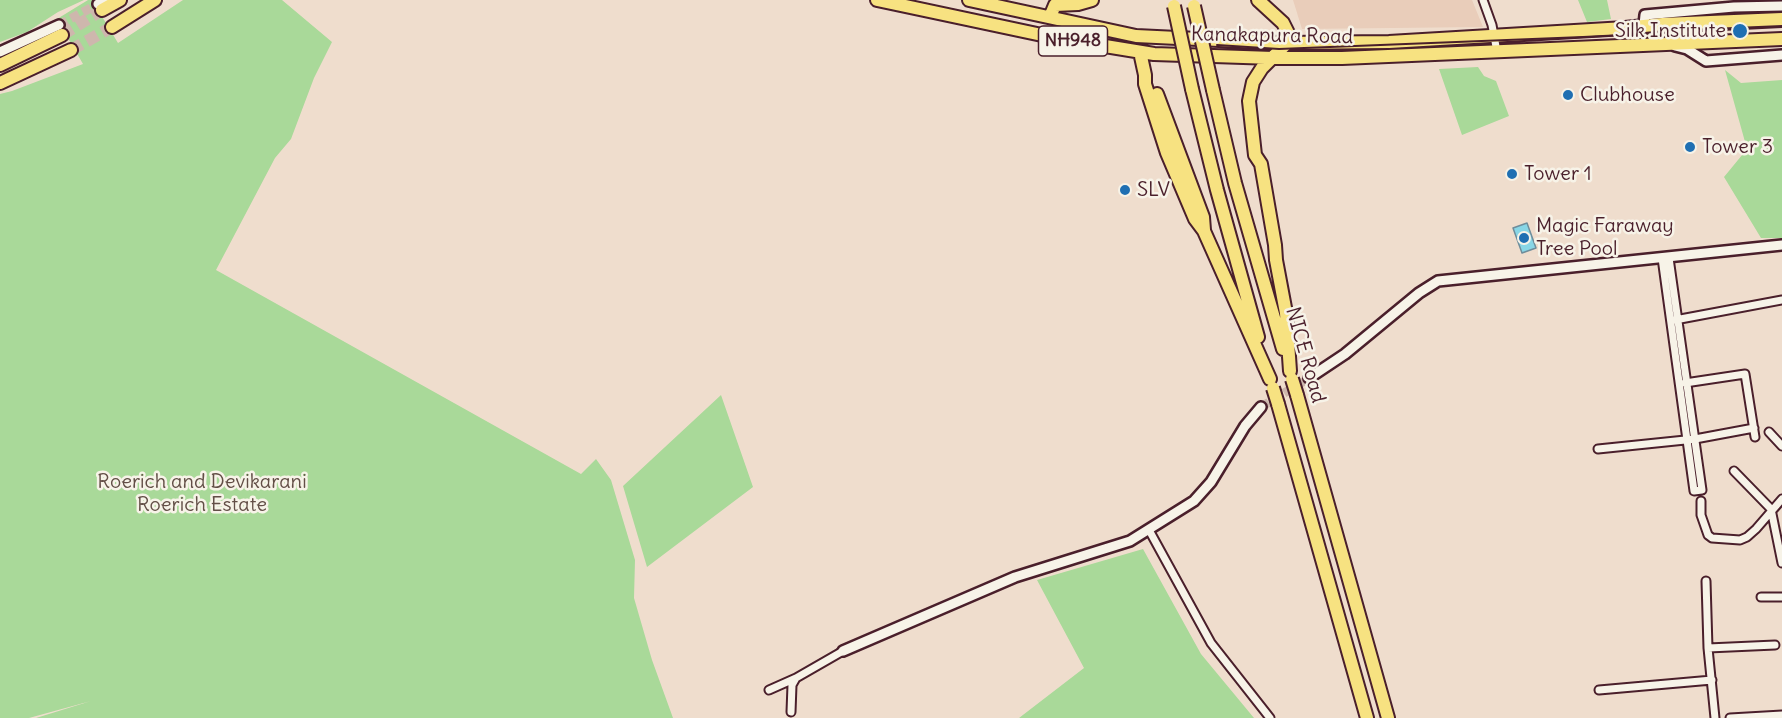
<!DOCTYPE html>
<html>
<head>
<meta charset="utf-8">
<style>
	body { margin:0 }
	canvas { display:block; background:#efddcd }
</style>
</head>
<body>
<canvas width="1782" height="718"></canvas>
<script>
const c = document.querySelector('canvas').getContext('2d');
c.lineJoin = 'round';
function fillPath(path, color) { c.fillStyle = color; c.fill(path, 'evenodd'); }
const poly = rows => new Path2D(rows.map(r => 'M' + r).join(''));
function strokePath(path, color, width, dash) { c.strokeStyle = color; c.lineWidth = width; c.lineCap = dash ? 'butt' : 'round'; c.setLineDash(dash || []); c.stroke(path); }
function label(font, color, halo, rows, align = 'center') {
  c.font = font + ' Delius,sans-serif'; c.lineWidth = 5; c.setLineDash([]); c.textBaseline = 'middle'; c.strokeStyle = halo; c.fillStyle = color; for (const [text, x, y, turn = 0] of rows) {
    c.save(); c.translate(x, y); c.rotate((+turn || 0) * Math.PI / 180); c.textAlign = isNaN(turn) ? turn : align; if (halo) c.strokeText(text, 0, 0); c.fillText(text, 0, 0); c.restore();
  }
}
const built = poly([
	[1293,0,1472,0,1483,27,1302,29]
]);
const green = poly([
	[0,0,84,0,58,12,27,32,0,42],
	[88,0,92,0,118,43,183,0,282,0,332,42,314,78,291,139,275,158,216,270,581,474,596,459,611,480,635,560,634,598,652,660,673,718,36,718,91,701,29,718,0,718,0,94,12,91,83,64,57,19],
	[1578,0,1607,0,1611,19,1587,22],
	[1478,67,1484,76,1496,81,1509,116,1462,135,1439,69],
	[1725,70,1741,83,1782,80,1782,238,1761,238,1724,177,1747,149],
	[721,395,753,487,647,567,623,486],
	[1143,549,1201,654,1254,718,1019,718,1084,668,1037,580]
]);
const water = poly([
	[1527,223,1536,248,1522,253,1513,228,1527,223]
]);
const secondaryTunnel = poly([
	[59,25,98,4],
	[1261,407,1309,378]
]);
const highwayTunnel = poly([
	[62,35,102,10],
	[71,50,112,27]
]);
const street = poly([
	[1483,0,1492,25,1497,52],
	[1662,258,1694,491,1702,490,1669,258],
	[1675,320,1782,300],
	[1685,383,1745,374,1755,437],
	[1769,432,1782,446],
	[1598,449,1695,439,1754,428],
	[1734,471,1771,509,1782,563],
	[1701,501,1701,515,1708,535,1712,538,1740,540,1747,537,1756,529,1782,499],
	[1149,530,1211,643,1270,718],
	[1706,581,1708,648,1715,718],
	[1761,597,1782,597],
	[1708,648,1775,645],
	[769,690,796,678],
	[1599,690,1712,680],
	[791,712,792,685,796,678,843,651],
	[1730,718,1782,715]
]);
const secondary = poly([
	[98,4,106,0],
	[1644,25,1645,15,1734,7,1782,6],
	[1675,46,1687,49,1706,61,1782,55],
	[0,52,59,25],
	[1309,378,1345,354,1419,293,1438,281,1782,245],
	[843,651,1015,577,1130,541,1194,501,1211,482,1245,426,1261,407]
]);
const highway = poly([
	[877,0,1056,38,1154,54,1273,58,1342,58,1782,39],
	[969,0,1136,36,1281,43,1389,42,1625,28,1663,24,1782,19],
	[1258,0,1283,23,1288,33,1287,43,1262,68,1253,82,1249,101,1255,155,1261,164,1275,245,1276,260,1286,313,1290,371],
	[102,10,120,0],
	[1050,17,1055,5,1078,4,1092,0],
	[112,27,155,0],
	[1140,52,1145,75,1145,84,1167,153,1195,219,1204,231,1270,379],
	[0,65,62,35],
	[0,83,71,50],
	[1192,89,1217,190,1258,337],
	[1213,90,1235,183,1283,349],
	[1157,94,1203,217,1204,230],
	[1297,395,1388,718],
	[1278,404,1367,718]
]);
const rail = poly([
	[1217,45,1279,49,1583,37,1782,27]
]);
const highwayBridge = poly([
	[1174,6,1192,89],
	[1194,6,1213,90],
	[1292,379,1297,395],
	[1273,388,1278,404]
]);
const markers = [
	[1740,31,8,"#1f6fb2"],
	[1568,95,6,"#1f6fb2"],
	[1690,147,6,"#1f6fb2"],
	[1512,174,6,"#1f6fb2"],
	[1125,190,6,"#1f6fb2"],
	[1524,238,6,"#1f6fb2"]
];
const shields = [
	[1073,41,69]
];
const shieldNames = [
	["NH948",1073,41]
];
const poiNames = [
	["Silk Institute",1726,31,"right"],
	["Clubhouse",1580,95],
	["Tower 3",1702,147],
	["Tower 1",1524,174],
	["SLV",1137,190],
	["Magic Faraway",1536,226],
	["Tree Pool",1536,249]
];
const streetNames = [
	["Kanakapura Road",1272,36,1],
	["NICE Road",1305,355,74]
];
const parkNames = [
	["Roerich and Devikarani",202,482],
	["Roerich Estate",202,505]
];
fillPath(built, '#e9cdba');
fillPath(green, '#a9d999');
fillPath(water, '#88d6e6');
strokePath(water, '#6f8d9b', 1.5);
strokePath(secondaryTunnel, '#ceb7ad', 9, [9, 4.5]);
strokePath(highwayTunnel, '#ceb7ad', 12, [12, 6]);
strokePath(street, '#4a1f2b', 11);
strokePath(secondary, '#4a1f2b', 14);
strokePath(highway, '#4a1f2b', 16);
strokePath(street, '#f7f3e8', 7);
strokePath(secondary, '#f7f3e8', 9);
strokePath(highway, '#f7e281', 12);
strokePath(rail, '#4a1f2b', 2);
strokePath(highwayBridge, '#4a1f2b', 16, []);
strokePath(highwayBridge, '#f7e281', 12);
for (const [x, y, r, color] of markers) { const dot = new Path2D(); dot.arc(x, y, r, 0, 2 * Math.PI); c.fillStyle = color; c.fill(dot); strokePath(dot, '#f7f3e8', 2); }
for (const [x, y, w] of shields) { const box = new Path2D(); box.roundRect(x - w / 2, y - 15, w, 30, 4.5); c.fillStyle = '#f7f3e8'; c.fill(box); strokePath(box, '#4a1f2b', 1.5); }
label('bold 18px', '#4a1f2b', null, shieldNames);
label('20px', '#4a1f2b', '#f7f3e8', poiNames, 'left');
label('20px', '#4a1f2b', '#f7f3e8', streetNames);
label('20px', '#624e46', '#f7f3e8', parkNames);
</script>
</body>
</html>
